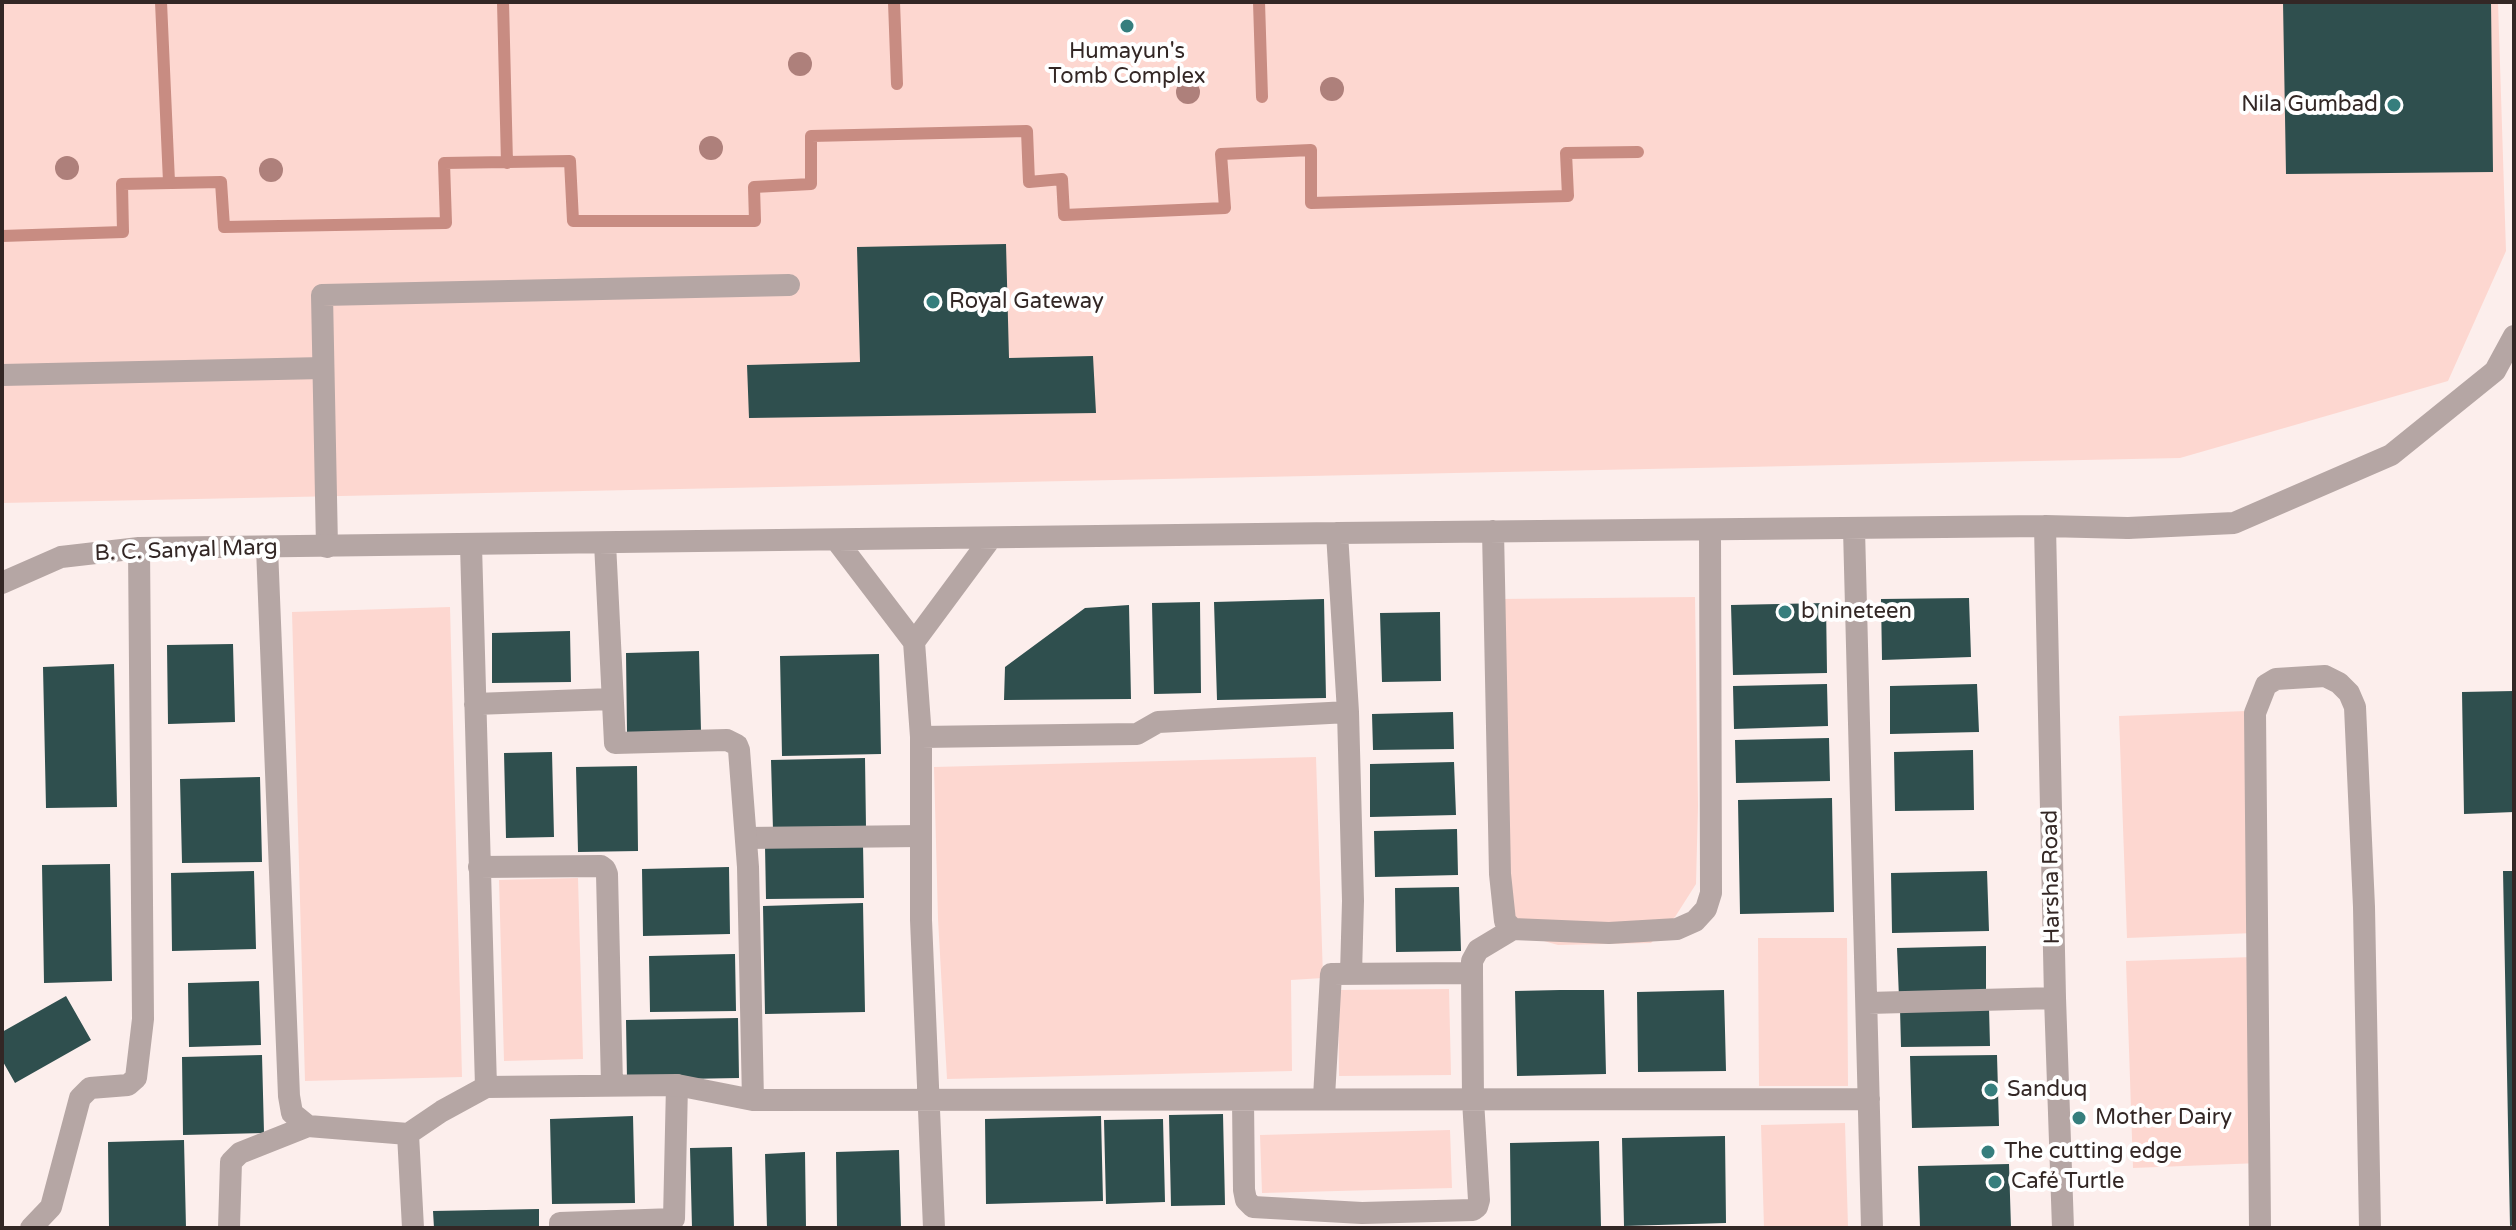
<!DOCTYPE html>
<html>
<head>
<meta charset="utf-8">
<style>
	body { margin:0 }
	#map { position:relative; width:2516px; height:1230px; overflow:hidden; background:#fceeec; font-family:"Varela Round",sans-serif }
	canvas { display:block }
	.frame { position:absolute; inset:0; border:4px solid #332725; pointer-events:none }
</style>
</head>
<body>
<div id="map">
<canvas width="2516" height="1230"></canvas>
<div class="frame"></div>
</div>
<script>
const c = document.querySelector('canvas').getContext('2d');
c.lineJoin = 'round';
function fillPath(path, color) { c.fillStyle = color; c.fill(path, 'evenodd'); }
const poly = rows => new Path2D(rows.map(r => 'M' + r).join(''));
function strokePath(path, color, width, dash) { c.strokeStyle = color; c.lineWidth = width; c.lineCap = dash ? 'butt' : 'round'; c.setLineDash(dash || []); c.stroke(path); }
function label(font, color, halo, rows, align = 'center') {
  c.font = font + ' "Varela Round",sans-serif'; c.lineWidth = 8; c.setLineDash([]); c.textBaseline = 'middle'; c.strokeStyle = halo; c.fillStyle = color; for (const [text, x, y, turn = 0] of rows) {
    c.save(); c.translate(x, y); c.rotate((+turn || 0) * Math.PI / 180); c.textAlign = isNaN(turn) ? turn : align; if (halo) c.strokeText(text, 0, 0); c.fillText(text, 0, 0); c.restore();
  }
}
const green = poly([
	[2,2,2498,2,2506,251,2448,381,2180,458,2,503],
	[1695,597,1698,806,1696,884,1675,917,1651,943,1558,945,1526,936,1504,900,1498,599],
	[450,607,462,1077,305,1081,292,612],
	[2246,711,2254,933,2127,938,2119,716],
	[1316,757,1323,978,1291,980,1292,1071,947,1079,938,919,934,767],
	[578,878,583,1059,504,1061,499,880],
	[1758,938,1847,938,1848,1086,1759,1086],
	[2253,957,2260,1163,2133,1168,2126,961],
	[1449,989,1451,1075,1339,1076,1338,990],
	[1845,1123,1848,1227,1764,1228,1761,1125],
	[1450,1130,1452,1188,1262,1193,1260,1135]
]);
const stream = poly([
	[161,2,169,182],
	[503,2,507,163],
	[894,2,897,84],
	[1259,2,1262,97],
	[2,236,123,232,122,184,221,182,224,227,446,223,444,163,570,161,573,221,755,221,754,187,811,184,811,136,1027,131,1029,182,1062,179,1064,215,1225,208,1221,154,1311,150,1311,203,1568,196,1566,153,1638,152]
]);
const building = poly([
	[2283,2,2491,2,2493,172,2286,174],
	[1006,244,1009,358,1093,356,1096,413,749,418,747,365,860,362,857,247],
	[1969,598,1971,657,1882,660,1881,599],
	[1324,599,1326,698,1217,700,1214,602],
	[1200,602,1201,693,1154,694,1152,603],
	[1826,603,1827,673,1733,675,1731,605],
	[1129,605,1131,699,1004,700,1005,667,1085,608],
	[1440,612,1441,681,1382,682,1380,613],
	[570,631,571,682,492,683,492,633],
	[233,644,235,722,168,724,167,645],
	[699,651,701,731,627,733,626,653],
	[879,654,881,754,782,756,780,656],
	[114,664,117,807,46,808,43,667],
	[1827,684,1828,726,1734,729,1733,686],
	[1977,684,1979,732,1890,734,1890,686],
	[2514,691,2514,812,2464,814,2462,692],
	[1453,712,1454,749,1373,750,1372,714],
	[1829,738,1830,781,1736,783,1735,740],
	[1973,750,1974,810,1895,811,1894,752],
	[552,752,554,837,506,838,504,753],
	[865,758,866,828,773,830,771,760],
	[1454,762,1456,815,1370,817,1370,764],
	[637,766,638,851,578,852,576,767],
	[260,777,262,862,182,863,180,779],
	[1832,798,1834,912,1740,914,1738,800],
	[1457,829,1458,875,1375,877,1374,831],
	[863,844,864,898,766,899,765,846],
	[110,864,112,981,44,983,42,865],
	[729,867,730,934,643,936,642,869],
	[254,871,256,949,172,951,171,873],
	[1987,871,1989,931,1892,933,1891,873],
	[2503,871,2514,871,2514,1225,2510,1226],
	[1459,887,1461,951,1396,952,1395,888],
	[863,903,865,1012,765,1014,763,906],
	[1986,946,1986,997,1899,998,1897,948],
	[735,954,736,1011,650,1012,649,956],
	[259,981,261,1045,189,1047,188,983],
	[1560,990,1604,990,1606,1074,1517,1076,1515,991],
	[1724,990,1726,1071,1638,1072,1637,992],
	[66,996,91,1040,15,1083,2,1060,2,1032],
	[1989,1008,1990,1046,1901,1047,1900,1009],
	[738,1018,739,1078,627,1080,626,1020],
	[262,1055,264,1133,183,1135,182,1057],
	[1997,1055,1999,1126,1912,1128,1910,1056],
	[1223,1114,1225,1205,1171,1206,1169,1115],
	[633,1116,635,1203,552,1204,550,1119],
	[1101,1116,1103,1201,986,1204,985,1119],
	[1163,1119,1165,1202,1106,1204,1104,1120],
	[1725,1136,1726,1223,1624,1226,1622,1138],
	[184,1140,186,1228,109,1228,108,1142],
	[1599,1141,1601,1227,1511,1228,1510,1143],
	[732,1147,734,1228,692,1228,690,1148],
	[899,1150,901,1228,837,1228,836,1152],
	[805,1152,806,1228,767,1228,765,1154],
	[2009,1164,2011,1228,1920,1228,1918,1166],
	[539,1209,539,1228,434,1228,433,1211]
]);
const service = poly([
	[2,375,323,368],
	[2128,528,2234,523,2391,455,2495,371,2514,336],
	[327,547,322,295,789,285],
	[746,838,920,836],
	[560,1228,560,1223,674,1219,677,1085],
	[2260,1228,2255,713,2266,685,2276,679,2325,676,2339,683,2349,693,2355,707,2364,907,2370,1228]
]);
const minor = poly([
	[2045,526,2055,998,2063,1228],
	[1854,529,1872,1228],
	[1493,531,1500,874,1505,921,1513,929,1609,933,1677,929,1695,921,1706,909,1711,893,1710,530],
	[1337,533,1348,712,1353,901,1351,974],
	[837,541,914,642,921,737,921,920,934,1228],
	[605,543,615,743,727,740,737,745,739,750,748,867,753,1100],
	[471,545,486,1087],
	[267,548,289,1096,292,1113,308,1126,408,1134],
	[2,583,61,557,139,548,1337,533,2045,526,2128,528],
	[914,642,991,538],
	[475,704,612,699],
	[921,737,1137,734,1158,722,1348,712],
	[479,867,601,866,605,869,607,874,612,1085],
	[1472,973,1472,961,1478,950,1513,929],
	[1868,1003,2055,998],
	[1243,1100,1244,1190,1246,1200,1253,1207,1362,1213,1473,1210,1477,1207,1479,1200,1473,1100,1472,973,1331,974,1324,1097],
	[31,1228,51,1207,80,1098,90,1088,128,1085,136,1078,143,1019,139,548],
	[229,1228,231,1162,240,1153,308,1126],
	[413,1228,408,1134,442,1111,486,1087,677,1085,753,1100,1869,1099]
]);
const trees = [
	[800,64],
	[1332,89],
	[1188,92],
	[711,148],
	[67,168],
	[271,170]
];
const markers = [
	[1127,26,8,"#367e7d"],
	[2394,105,8,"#367e7d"],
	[933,302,8,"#367e7d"],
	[1785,612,8,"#367e7d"],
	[1991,1090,8,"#367e7d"],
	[2079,1118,8,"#367e7d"],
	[1988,1152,8,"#367e7d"],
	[1995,1182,8,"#367e7d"]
];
const poiNames = [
	["Humayun's",1127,52,"center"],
	["Tomb Complex",1127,77,"center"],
	["Nila Gumbad",2378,105,"right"],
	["Royal Gateway",949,302],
	["b nineteen",1801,612],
	["Sanduq",2007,1090],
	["Mother Dairy",2095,1118],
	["The cutting edge",2004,1152],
	["Café Turtle",2011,1182]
];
const streetNames = [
	["B. C. Sanyal Marg",186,551,-2],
	["Harsha Road",2052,877,-91]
];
fillPath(green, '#fdd7d0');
strokePath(stream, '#c88c82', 12);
fillPath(building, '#2f4f4e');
strokePath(service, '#b5a6a4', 22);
strokePath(minor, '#b5a6a4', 22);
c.fillStyle = '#ae807b';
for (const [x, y] of trees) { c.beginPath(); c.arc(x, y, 12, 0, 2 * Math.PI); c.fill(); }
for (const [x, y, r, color] of markers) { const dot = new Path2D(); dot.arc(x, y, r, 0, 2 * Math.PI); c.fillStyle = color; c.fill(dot); strokePath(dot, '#fff', 3); }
label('22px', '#332725', '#fff', poiNames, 'left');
label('22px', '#332725', '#fff', streetNames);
</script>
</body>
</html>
